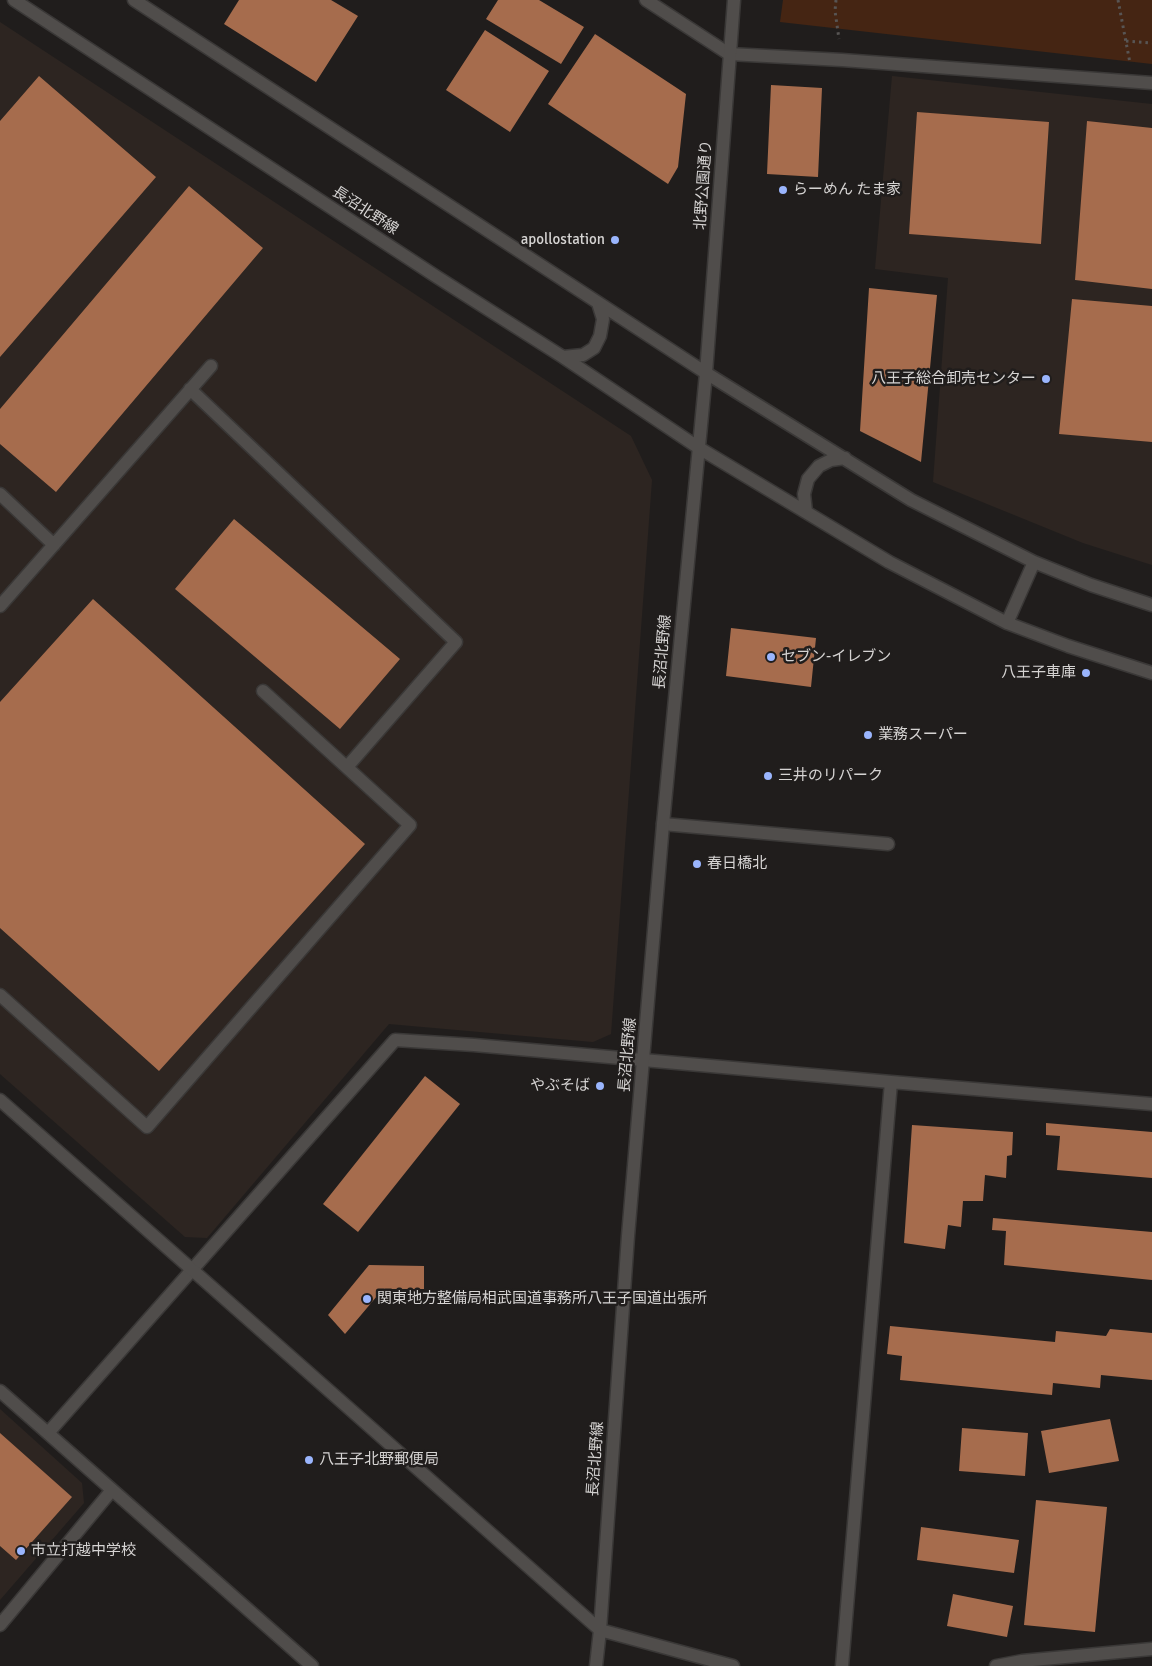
<!DOCTYPE html>
<html>
<head>
<meta charset="utf-8">
<style>
	body { margin:0 }
	canvas { display:block; background:#201d1c }
</style>
</head>
<body>
<canvas width="1152" height="1666"></canvas>
<script>
const c = document.querySelector('canvas').getContext('2d');
c.lineJoin = 'round';
function fillPath(path, color) { c.fillStyle = color; c.fill(path, 'evenodd'); }
const poly = rows => new Path2D(rows.map(r => 'M' + r).join(''));
function strokePath(path, color, width, dash) { c.strokeStyle = color; c.lineWidth = width; c.lineCap = dash ? 'butt' : 'round'; c.setLineDash(dash || []); c.stroke(path); }
function label(font, color, halo, rows, align = 'center') {
  c.font = font + ' Signika,"Noto Sans JP",sans-serif'; c.lineWidth = 5; c.setLineDash([]); c.textBaseline = 'middle'; c.strokeStyle = halo; c.fillStyle = color; for (const [text, x, y, turn = 0] of rows) {
    c.save(); c.translate(x, y); c.rotate((+turn || 0) * Math.PI / 180); c.textAlign = isNaN(turn) ? turn : align; if (halo) c.strokeText(text, 0, 0); c.fillText(text, 0, 0); c.restore();
  }
}
const built = poly([
	[0,22,631,436,652,480,611,1034,593,1042,389,1024,207,1238,185,1237,0,1074],
	[892,76,1152,104,1152,565,1083,543,933,482,948,278,875,269],
	[0,1409,82,1483,84,1503,0,1600]
]);
const green = poly([
	[783,0,1152,0,1152,64,780,22]
]);
const building = poly([
	[239,0,331,0,358,16,316,82,224,24],
	[498,0,539,0,584,27,561,64,486,19],
	[485,30,549,71,510,132,446,90],
	[595,34,686,94,678,167,668,184,548,104],
	[39,76,156,177,0,357,0,121],
	[771,85,822,88,818,177,767,174],
	[917,112,1049,122,1041,244,909,234],
	[1087,121,1152,128,1152,289,1075,280],
	[189,186,263,248,56,492,0,444,0,409],
	[869,288,937,295,921,462,860,431],
	[1072,299,1152,306,1152,442,1059,434],
	[234,519,400,659,340,729,175,589],
	[93,599,365,844,159,1071,0,928,0,702],
	[731,628,816,638,811,687,726,676],
	[425,1076,460,1104,358,1232,323,1204],
	[1046,1123,1152,1132,1152,1178,1057,1170,1060,1136,1046,1135],
	[912,1125,1013,1132,1012,1155,1007,1156,1006,1178,985,1175,983,1201,963,1201,961,1227,948,1225,945,1249,904,1243],
	[993,1218,1152,1232,1152,1280,1004,1265,1006,1231,992,1230],
	[369,1265,424,1266,424,1289,383,1289,345,1334,328,1315],
	[890,1326,1055,1342,1056,1331,1106,1336,1110,1329,1152,1333,1152,1380,1101,1375,1100,1388,1053,1383,1052,1395,900,1380,902,1356,887,1354],
	[1110,1419,1119,1461,1049,1473,1041,1431],
	[962,1428,1028,1433,1025,1476,959,1471],
	[0,1433,72,1497,16,1560,0,1546],
	[1036,1500,1107,1507,1095,1632,1024,1625],
	[921,1527,1019,1540,1014,1573,917,1560],
	[953,1594,1013,1606,1007,1637,947,1626]
]);
const path = poly([
	[836,0,835,11,839,39],
	[1118,0,1130,63],
	[1126,41,1152,43]
]);
const lane = poly([
	[190,389,456,642,347,767],
	[0,494,54,545],
	[0,606,211,366],
	[0,995,147,1127,410,825,263,691]
]);
const street = poly([
	[646,0,729,54,842,60,1152,83],
	[663,824,888,844],
	[0,1391,312,1666],
	[48,1433,395,1040,474,1045,891,1082,1152,1104],
	[0,1625,112,1490],
	[842,1666,891,1082]
]);
const secondary = poly([
	[14,0,437,277,563,357,699,448,889,562,1007,623,1068,646,1152,673],
	[134,0,706,373,911,500,1034,562,1091,585,1152,605],
	[563,357,583,355,594,348,600,336,603,319,598,303],
	[806,512,804,494,808,479,819,466,831,460,845,458],
	[1007,623,1034,562],
	[0,1100,600,1630,733,1666],
	[596,1666,600,1630,628,1236,663,824,706,373,734,0],
	[996,1666,1022,1661,1152,1649]
]);
const markers = [
	[783,190,5,"#9ab5fd"],
	[615,240,5,"#9ab5fd"],
	[1046,379,5,"#9ab5fd"],
	[771,657,5,"#9ab5fd"],
	[1086,673,5,"#9ab5fd"],
	[868,735,5,"#9ab5fd"],
	[768,776,5,"#9ab5fd"],
	[697,864,5,"#9ab5fd"],
	[600,1086,5,"#9ab5fd"],
	[367,1299,5,"#9ab5fd"],
	[309,1460,5,"#9ab5fd"],
	[21,1551,5,"#9ab5fd"]
];
const streetNames = [
	["北野公園通り",704,185,-86],
	["長沼北野線",365,211,33],
	["長沼北野線",663,652,-85],
	["長沼北野線",628,1055,-85],
	["長沼北野線",596,1459,-86]
];
const poiNames = [
	["らーめん たま家",793,190],
	["apollostation",605,240,"right"],
	["八王子総合卸売センター",1036,379,"right"],
	["セブン-イレブン",781,657],
	["八王子車庫",1076,673,"right"],
	["業務スーパー",878,735],
	["三井のリパーク",778,776],
	["春日橋北",707,864],
	["やぶそば",590,1086,"right"],
	["関東地方整備局相武国道事務所八王子国道出張所",377,1299],
	["八王子北野郵便局",319,1460],
	["市立打越中学校",31,1551]
];
fillPath(built, '#2d2521');
fillPath(green, '#452513');
fillPath(building, '#a66c4d');
strokePath(lane, '#3a3837', 15);
strokePath(street, '#3a3837', 15);
strokePath(secondary, '#3a3837', 15);
strokePath(path, '#585554', 3, [2.5, 4]);
strokePath(lane, '#504d4b', 12);
strokePath(street, '#504d4b', 12);
strokePath(secondary, '#504d4b', 12);
for (const [x, y, r, color] of markers) { const dot = new Path2D(); dot.arc(x, y, r, 0, 2 * Math.PI); c.fillStyle = color; c.fill(dot); strokePath(dot, '#201d1c', 2); }
label('15px', '#d5d3d2', '#201d1c', streetNames);
label('15px', '#d5d3d2', '#201d1c', poiNames, 'left');
</script>
</body>
</html>
